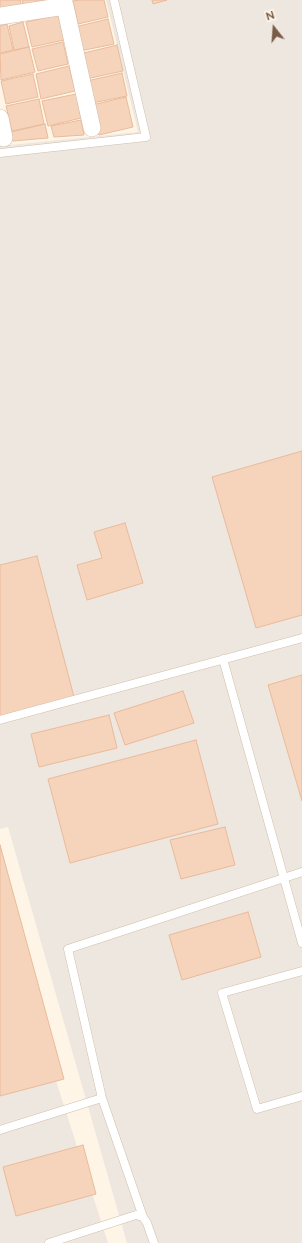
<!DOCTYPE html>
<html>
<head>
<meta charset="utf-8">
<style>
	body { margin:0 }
	#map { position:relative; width:302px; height:1243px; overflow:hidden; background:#fef5e6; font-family:Raleway,sans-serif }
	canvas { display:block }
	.north { position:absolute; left:254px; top:8px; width:40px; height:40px; -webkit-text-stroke:3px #fff9ee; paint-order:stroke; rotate:343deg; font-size:11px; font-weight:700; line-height:16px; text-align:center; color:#7a5b48 }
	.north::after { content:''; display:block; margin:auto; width:14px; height:18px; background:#7a5b48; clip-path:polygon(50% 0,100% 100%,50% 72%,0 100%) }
</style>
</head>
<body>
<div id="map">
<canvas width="302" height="1243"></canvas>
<div class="north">N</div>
</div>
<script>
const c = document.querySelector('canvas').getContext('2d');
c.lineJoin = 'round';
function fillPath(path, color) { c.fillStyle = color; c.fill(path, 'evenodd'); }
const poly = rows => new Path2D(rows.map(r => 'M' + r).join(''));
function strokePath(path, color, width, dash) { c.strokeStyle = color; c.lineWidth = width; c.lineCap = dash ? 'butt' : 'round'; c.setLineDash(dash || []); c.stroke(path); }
const industrial = poly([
	[106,0,302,0,302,1243,127,1243,8,827,0,829,0,146,138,132],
	[0,906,108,1243,0,1243]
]);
const building = poly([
	[0,0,20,0,22,7,0,9,0,0],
	[22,0,56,0,24,8,22,0],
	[79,0,104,0,108,17,78,24,73,1,79,0],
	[152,0,167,0,153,4,152,0],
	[58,15,64,40,32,47,26,22,58,15],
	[108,19,114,44,80,51,75,27,108,19],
	[23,22,29,47,14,50,9,26,23,22],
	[7,24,13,50,0,53,0,26,7,24],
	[63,42,68,64,38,71,32,49,63,42],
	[117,45,123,71,86,79,80,54,117,45],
	[29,47,35,72,1,80,0,54,29,47],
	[69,66,75,91,41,99,36,74,69,66],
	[122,73,127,96,92,103,87,81,122,73],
	[33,74,38,97,6,104,1,81,33,74],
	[76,94,81,118,48,126,42,101,76,94],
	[126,97,133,127,99,135,92,105,126,97],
	[39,99,44,124,12,131,6,106,39,99],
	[81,120,84,135,54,137,51,126,81,120],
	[45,124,48,138,13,141,11,132,45,124],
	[302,451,302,615,256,628,212,477,302,451],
	[125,523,143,583,87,600,77,565,102,558,94,532,125,523],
	[37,556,74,697,0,716,0,565,37,556],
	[302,675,302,801,268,685,302,675],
	[183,691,194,723,125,745,114,713,183,691],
	[109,715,117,748,39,767,31,734,109,715],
	[196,740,218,824,70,863,48,779,196,740],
	[225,827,235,865,181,879,170,840,225,827],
	[0,845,64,1079,0,1096,0,845],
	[248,912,261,957,182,980,169,935,248,912],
	[83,1145,96,1194,16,1216,3,1167,83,1145]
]);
const service = poly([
	[0,153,146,137,114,0],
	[223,659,302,943],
	[0,720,302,638],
	[302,971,222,993,257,1109,302,1096],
	[0,1130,102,1098],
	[143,1217,102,1098,68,949,302,872],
	[49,1243,136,1215,143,1217,147,1223,154,1243]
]);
const minor = poly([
	[65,6,92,128],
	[0,16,65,6,63,0],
	[0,118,4,138]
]);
fillPath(industrial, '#eee7e0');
fillPath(building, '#f6d4bb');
strokePath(building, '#eaba9a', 1);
strokePath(service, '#d1bdaa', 9);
strokePath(minor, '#d1bdaa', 18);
strokePath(service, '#fff', 8);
strokePath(minor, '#fff', 17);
</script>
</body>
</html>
